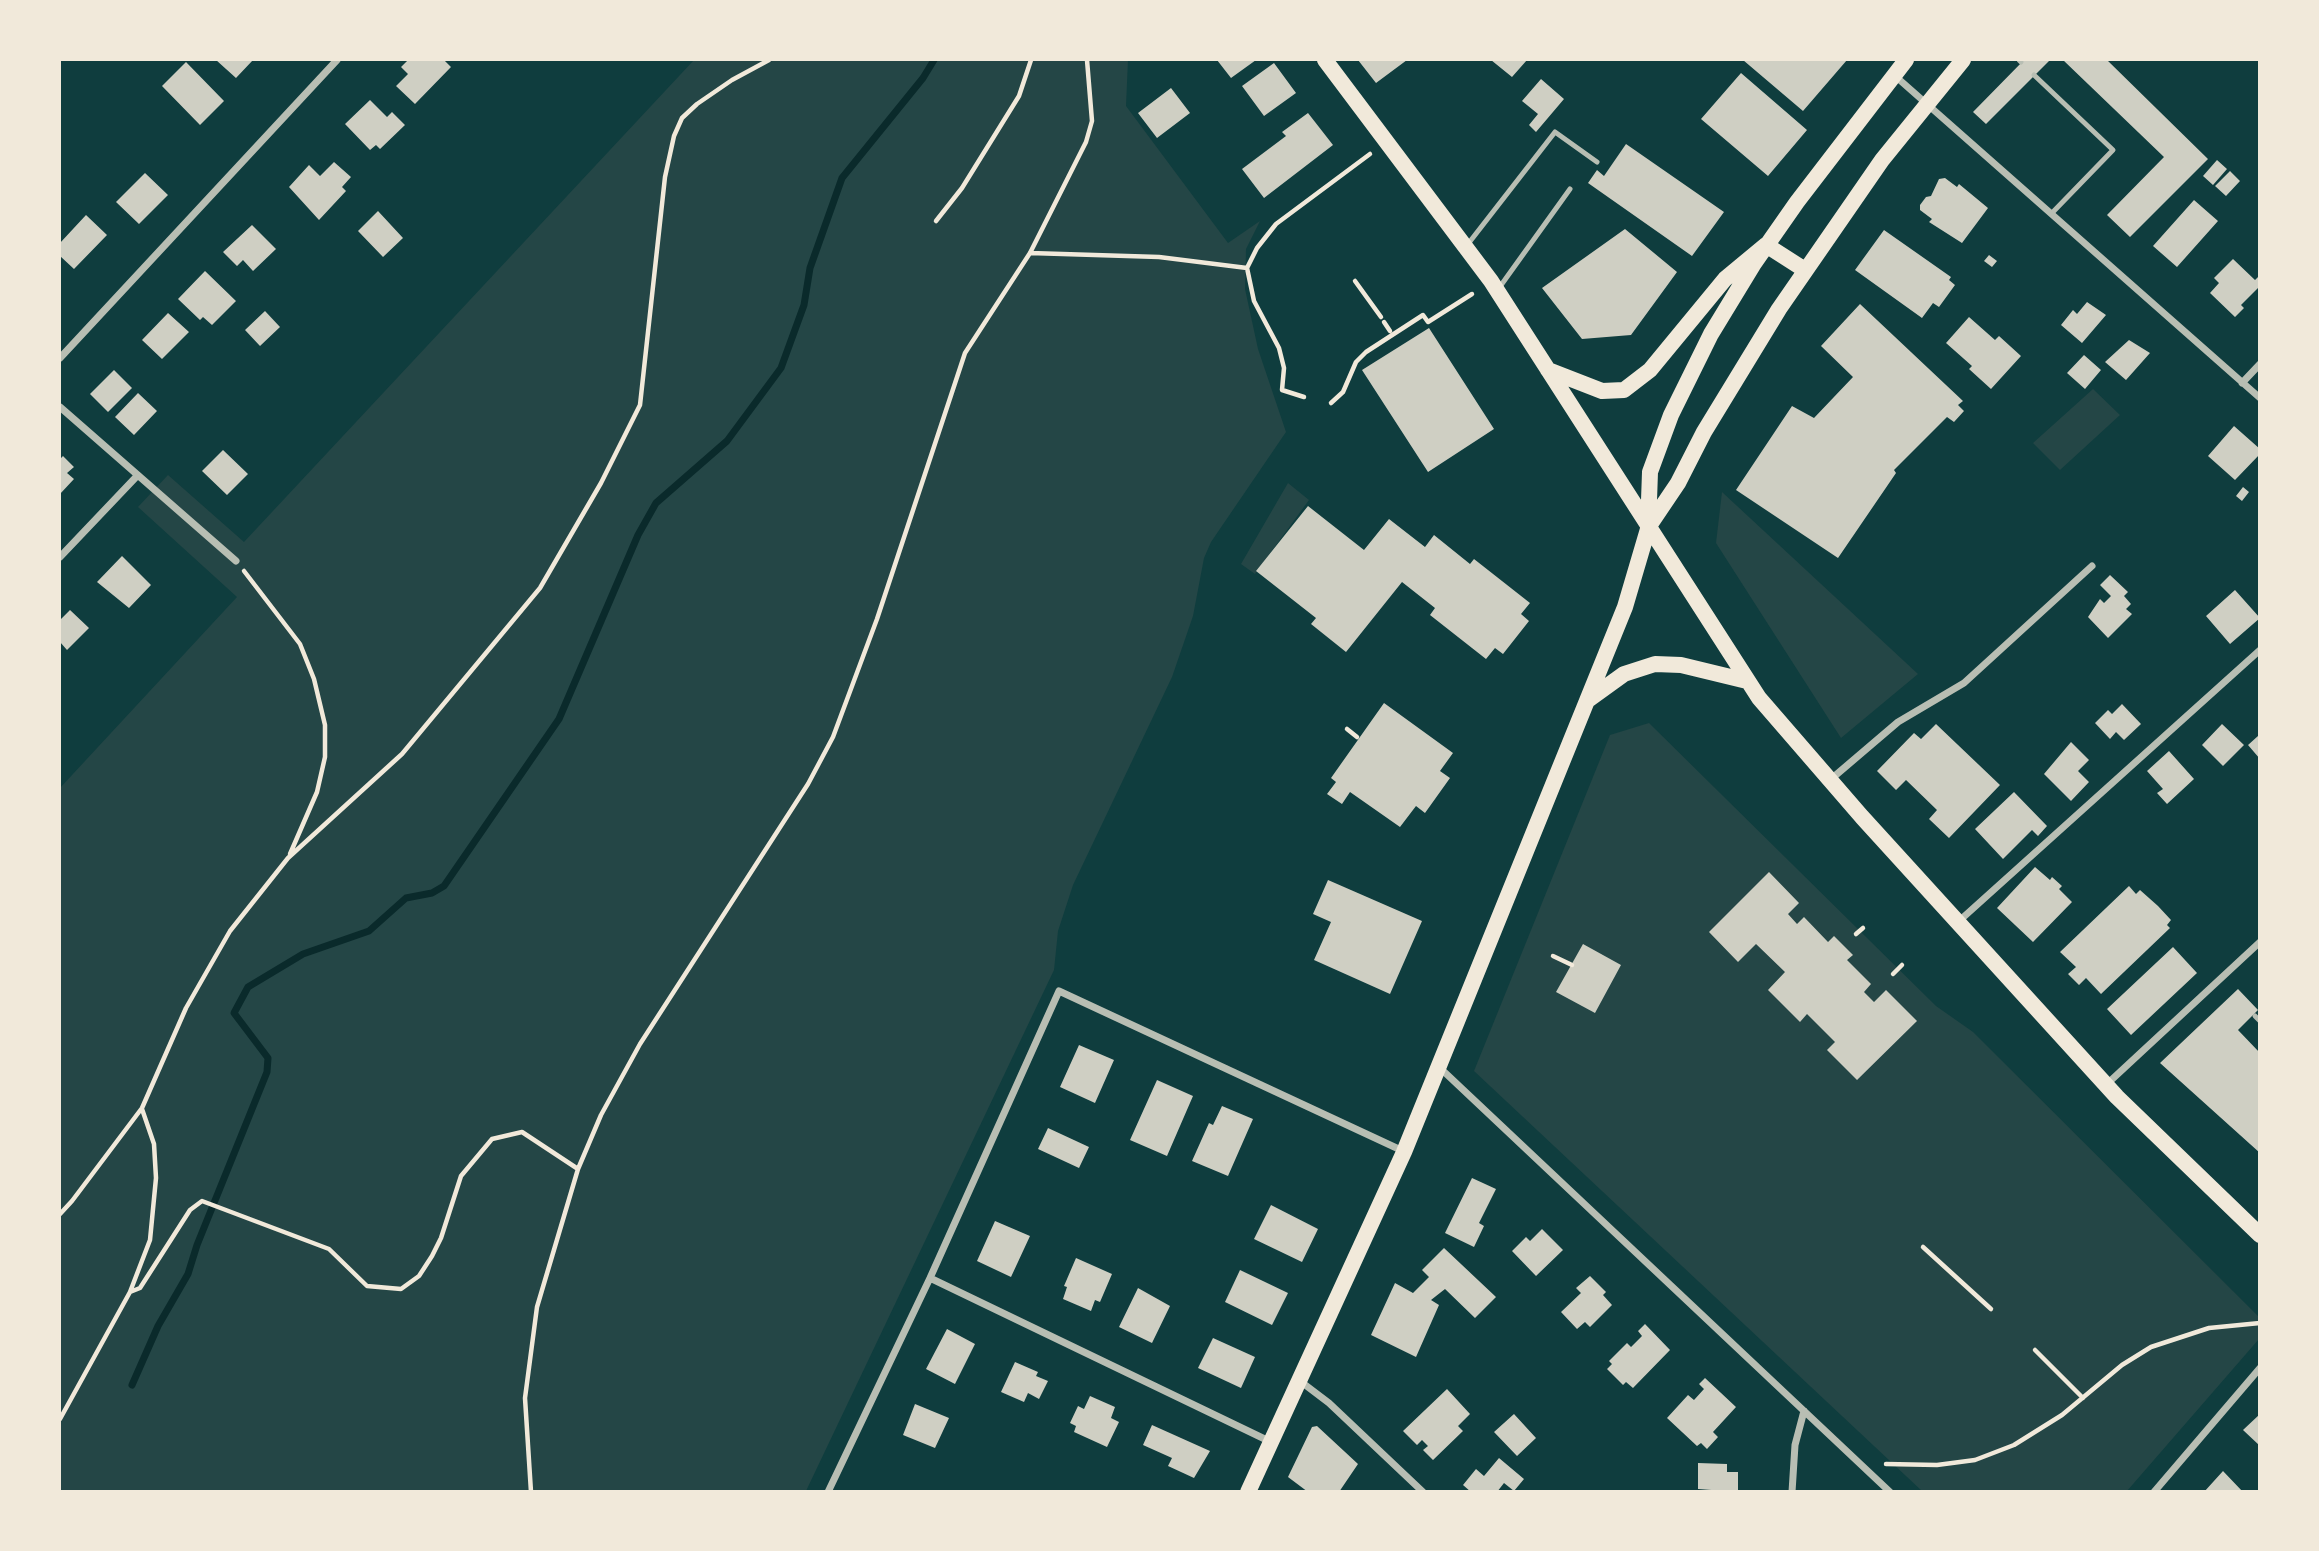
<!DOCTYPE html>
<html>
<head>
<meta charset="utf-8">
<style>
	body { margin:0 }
	#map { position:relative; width:2319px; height:1551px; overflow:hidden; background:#0f3d3e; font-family:Montserrat,sans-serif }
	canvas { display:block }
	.frame { position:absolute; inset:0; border:61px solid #f1e9da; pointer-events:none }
</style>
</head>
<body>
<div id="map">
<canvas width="2319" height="1551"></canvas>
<div class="frame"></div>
</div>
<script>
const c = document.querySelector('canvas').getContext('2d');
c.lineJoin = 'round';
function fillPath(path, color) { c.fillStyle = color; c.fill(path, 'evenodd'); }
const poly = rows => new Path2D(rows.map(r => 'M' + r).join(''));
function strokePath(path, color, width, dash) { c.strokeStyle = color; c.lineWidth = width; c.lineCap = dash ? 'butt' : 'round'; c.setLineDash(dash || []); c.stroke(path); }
const green = poly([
	[694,60,1128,60,1126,106,1228,243,1260,221,1246,249,1245,289,1258,349,1286,432,1211,542,1204,558,1193,616,1172,677,1073,885,1058,931,1054,970,806,1491,60,1491,60,788,237,597,138,507,168,475,244,542],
	[2093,389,2120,415,2060,470,2033,443],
	[1288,483,1309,500,1255,574,1241,564],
	[1722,492,1918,674,1841,738,1716,543],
	[1649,723,1936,1006,1973,1032,2259,1317,2259,1339,2127,1491,1922,1491,1474,1071,1610,735]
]);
const stream = poly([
	[132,1385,158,1326,188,1274,197,1245,267,1072,268,1058,234,1013,248,987,303,954,369,931,406,898,432,893,444,886,559,719,638,535,656,503,727,441,781,368,804,305,810,268,842,178,923,78,934,60]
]);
const building = poly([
	[216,60,253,60,236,78],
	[408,60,444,60,451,67,415,104,396,86,408,74,401,67],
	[1217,60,1256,60,1231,78],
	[1358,60,1407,60,1376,83],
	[1491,60,1527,60,1512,77],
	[1743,60,1847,60,1803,111],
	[2024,60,2050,60,1986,124,1973,112],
	[2063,60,2107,60,2208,159,2130,237,2107,215,2164,157],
	[186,62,224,101,200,125,162,86],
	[1274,63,1296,93,1264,116,1242,86],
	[1741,73,1807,130,1768,176,1701,119],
	[1541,79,1564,99,1536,132,1529,125,1538,114,1522,101],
	[1171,88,1190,113,1157,138,1138,113],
	[370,100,387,117,392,112,405,125,380,149,376,145,370,150,345,124],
	[1308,113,1333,145,1264,198,1242,169,1286,136,1282,132],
	[1626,144,1724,212,1692,256,1588,183,1597,170,1604,176],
	[2217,160,2227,169,2213,185,2203,176],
	[334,162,351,177,342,187,346,191,319,220,289,187,309,165,320,176],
	[2230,171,2240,181,2226,196,2215,186],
	[145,173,168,195,139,224,116,202],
	[1945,178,1957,187,1959,184,1988,208,1962,243,1929,222,1932,219,1920,210,1920,205,1926,197,1931,196,1939,179],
	[2194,200,2218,221,2177,267,2153,246],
	[378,211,403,238,383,257,358,231],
	[86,215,107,235,74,269,60,256,60,243],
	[252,225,276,249,253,271,243,260,237,266,223,252],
	[1625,229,1677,272,1631,335,1582,339,1542,288],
	[1884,230,1951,277,1949,280,1955,285,1939,307,1933,303,1922,318,1855,270],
	[1989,255,1997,261,1992,267,1984,261],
	[2233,259,2255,280,2260,275,2260,286,2241,305,2244,308,2235,317,2210,293,2219,283,2214,278],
	[205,271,236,301,212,325,203,317,200,320,178,299],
	[2087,302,2106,315,2082,343,2061,325,2073,310,2077,314],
	[1860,304,1963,401,1958,405,1964,411,1954,422,1947,417,1894,470,1896,473,1838,558,1736,490,1792,406,1814,418,1853,377,1821,346],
	[265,311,280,327,260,346,245,330],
	[168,313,189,332,162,359,142,340],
	[1969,317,1995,340,1999,336,2021,356,1991,389,1969,369,1972,366,1946,343],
	[1429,328,1494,429,1428,472,1362,370],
	[2129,340,2150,353,2126,380,2105,362],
	[2084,355,2101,370,2085,389,2067,373],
	[114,370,132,388,108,412,90,394],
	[138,393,157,411,134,435,115,417],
	[2234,426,2260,449,2260,454,2235,480,2208,456],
	[223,450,248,474,227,495,202,471],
	[63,456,74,467,67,473,74,479,60,494,60,459],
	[2243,487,2249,492,2242,501,2236,496],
	[1308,506,1364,550,1389,519,1425,547,1434,535,1470,564,1474,559,1530,603,1521,614,1529,621,1503,654,1495,648,1486,659,1430,615,1435,608,1402,582,1346,652,1311,624,1316,618,1256,571],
	[122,556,151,585,129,608,97,582],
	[2110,575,2128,592,2124,596,2131,604,2126,609,2132,614,2108,638,2088,617,2100,599,2104,603,2111,596,2100,585],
	[2235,590,2260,618,2230,644,2206,616],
	[70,610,89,628,67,650,60,642,60,620],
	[1384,703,1453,753,1440,771,1450,778,1425,813,1416,806,1400,827,1350,792,1342,804,1327,794,1336,782,1331,778],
	[2122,704,2141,724,2124,740,2116,732,2110,739,2095,723,2108,710,2112,714],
	[1936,724,2000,785,1949,838,1929,819,1937,810,1906,780,1896,790,1877,771,1914,733,1921,739],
	[2222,724,2244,745,2223,766,2202,745],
	[2258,736,2260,738,2260,759,2248,745],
	[2071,742,2089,760,2078,771,2089,782,2071,801,2044,774],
	[2169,751,2194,779,2167,804,2157,793,2163,789,2147,771],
	[2014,792,2047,826,2038,836,2032,830,2003,859,1975,829],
	[2035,867,2050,880,2052,877,2062,886,2059,889,2072,902,2033,942,1997,908],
	[1769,872,1799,903,1788,914,1797,924,1804,917,1828,942,1834,936,1853,955,1847,960,1871,984,1864,992,1874,1002,1886,990,1917,1021,1857,1080,1827,1050,1835,1042,1807,1014,1800,1022,1768,990,1785,972,1756,944,1738,962,1709,932],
	[1328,880,1422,921,1390,994,1314,960,1331,922,1313,914],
	[2129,886,2136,894,2140,890,2158,906,2171,920,2167,925,2170,928,2101,994,2086,978,2079,985,2068,974,2076,967,2060,952],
	[1583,944,1621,965,1595,1013,1556,992],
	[2173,947,2197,973,2131,1035,2107,1009],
	[2238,989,2258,1010,2238,1030,2260,1053,2260,1153,2160,1063],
	[1079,1045,1114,1060,1095,1103,1060,1087],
	[1157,1080,1193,1096,1167,1156,1130,1140],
	[1222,1106,1253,1119,1228,1176,1192,1161,1209,1123,1213,1125],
	[1048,1128,1089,1147,1079,1168,1038,1149],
	[1472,1178,1496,1189,1479,1223,1484,1226,1474,1247,1445,1233],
	[1271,1205,1318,1229,1302,1262,1254,1239],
	[995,1221,1030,1236,1011,1277,977,1261],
	[1542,1229,1563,1250,1536,1276,1512,1251,1526,1237,1530,1241],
	[1444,1248,1496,1297,1475,1318,1445,1289,1431,1300,1439,1305,1416,1357,1371,1335,1395,1283,1413,1293,1429,1277,1422,1270],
	[1076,1258,1112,1274,1100,1302,1095,1300,1091,1311,1063,1299,1067,1287,1064,1286],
	[1240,1270,1288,1293,1272,1325,1225,1302],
	[1590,1276,1606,1292,1603,1295,1612,1305,1590,1327,1585,1322,1577,1329,1561,1312,1581,1293,1576,1288],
	[1138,1288,1170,1306,1152,1343,1119,1327],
	[1645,1324,1670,1350,1633,1388,1626,1382,1623,1385,1607,1369,1612,1364,1609,1361,1627,1343,1631,1347,1642,1336,1638,1331],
	[947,1329,975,1344,955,1384,926,1369],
	[1213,1338,1255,1357,1241,1388,1198,1368],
	[1015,1362,1038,1372,1036,1376,1048,1381,1039,1399,1028,1393,1024,1402,1001,1392],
	[1705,1378,1736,1407,1713,1432,1718,1437,1707,1449,1701,1443,1697,1446,1667,1418,1688,1395,1694,1400,1704,1389,1699,1384],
	[1447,1389,1470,1414,1458,1426,1463,1431,1433,1460,1423,1450,1428,1446,1422,1440,1417,1445,1403,1431],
	[1090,1396,1115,1407,1111,1418,1119,1422,1107,1447,1074,1432,1076,1426,1070,1423,1078,1406,1084,1409],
	[915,1404,949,1418,935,1448,903,1435],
	[1514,1414,1536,1438,1517,1456,1494,1432],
	[2260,1414,2260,1446,2243,1430],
	[1152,1425,1210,1451,1194,1478,1168,1466,1172,1458,1143,1445],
	[1317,1426,1358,1464,1339,1492,1308,1492,1288,1477,1312,1427],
	[1499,1458,1524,1479,1514,1491,1504,1483,1497,1492,1471,1492,1463,1485,1476,1469,1484,1476],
	[1698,1463,1727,1464,1727,1472,1738,1472,1738,1492,1698,1489],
	[2223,1471,2243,1492,2204,1492]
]);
const path = poly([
	[936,221,962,188,1019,96,1031,60],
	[1030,253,1159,257,1247,268,1257,248,1276,224,1370,154],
	[1247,268,1254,301,1279,348,1284,368,1282,390,1304,397],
	[1355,281,1381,317],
	[1384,322,1390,331],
	[1331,403,1343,392,1356,362,1366,352,1423,315,1428,322,1472,294],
	[244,571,300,644,314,679,325,725,325,757,317,792,290,854],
	[1347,729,1357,737],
	[1856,934,1863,928],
	[1553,956,1572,965],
	[1893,974,1902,965],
	[60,1214,72,1201,142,1108,186,1008,230,931,288,858,402,754,540,588,601,483,640,405,665,177,674,136,682,118,697,104,732,80,769,60],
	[1923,1247,1991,1309],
	[130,1292,140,1288,190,1210,202,1201,329,1249,367,1286,401,1289,419,1276,432,1256,441,1238,461,1176,492,1139,522,1132,578,1169],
	[2035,1350,2083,1398],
	[60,1419,130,1292,150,1240,156,1178,154,1144,142,1109],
	[1886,1464,1937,1465,1975,1460,2014,1445,2062,1415,2122,1365,2151,1347,2209,1328,2260,1323],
	[531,1492,525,1398,537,1307,578,1169,601,1115,640,1044,808,784,833,737,877,619,965,353,1030,253,1086,142,1092,121,1087,60]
]);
const service = poly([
	[2019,60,2021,62],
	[2034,75,2113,150,2051,214],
	[1468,244,1555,132,1597,162],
	[1499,288,1570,189],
	[2255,1016,2260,1021]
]);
const minor = poly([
	[1894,75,2260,398],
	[60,358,337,60],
	[2242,383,2260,364],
	[60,407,236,561],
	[60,557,137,476],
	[1830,780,1898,722,1964,683,2092,566],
	[1958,922,2260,650],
	[1439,1067,1890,1492],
	[2107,1084,2260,942],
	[930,1278,1271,1442],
	[1300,1381,1329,1403,1423,1492],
	[828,1492,930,1278,1059,991,1403,1151],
	[1792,1492,1795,1445,1804,1411],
	[2154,1492,2260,1368]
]);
const primary = poly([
	[1325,60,1491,281,1759,698,1862,817,2117,1097,2260,1235],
	[1548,370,1602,391,1624,390,1650,370,1725,279,1766,245,1805,270],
	[1649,526,1678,483,1704,432,1779,309,1882,160,1963,60],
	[1588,700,1624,674,1655,664,1681,665,1747,681],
	[1248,1492,1404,1152,1625,607,1648,529,1650,472,1671,415,1711,334,1753,265,1797,202,1906,60]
]);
fillPath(green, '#244646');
strokePath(stream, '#0a2a2b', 7);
fillPath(building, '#cfcfc3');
strokePath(path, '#f1e9da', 4.5);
strokePath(service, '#b8beb3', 5);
strokePath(minor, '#b8beb3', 7);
strokePath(primary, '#f1e9da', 16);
</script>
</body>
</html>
